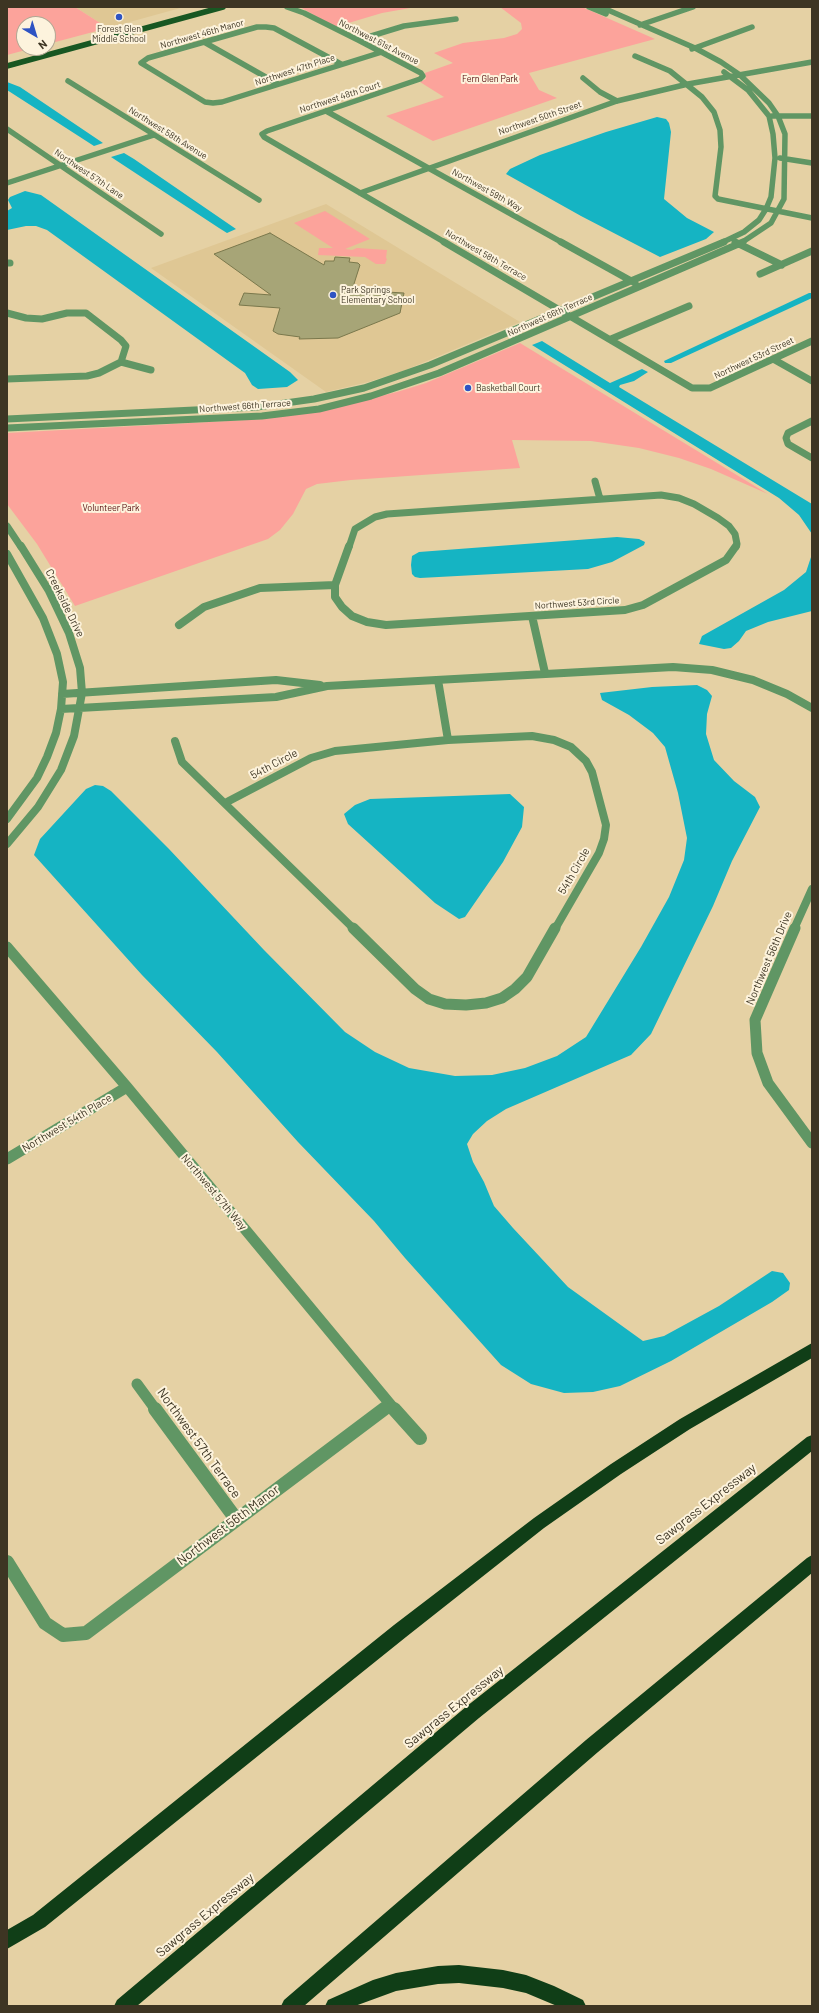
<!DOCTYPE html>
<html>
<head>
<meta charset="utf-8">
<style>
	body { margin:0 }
	#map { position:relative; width:819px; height:2013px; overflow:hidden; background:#e5d1a4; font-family:Barlow,sans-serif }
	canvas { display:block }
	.frame { position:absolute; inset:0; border:8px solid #3d3523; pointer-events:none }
	.north { position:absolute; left:16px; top:16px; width:40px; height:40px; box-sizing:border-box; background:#fdf3dd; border:1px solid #b0a793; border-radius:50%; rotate:142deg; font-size:11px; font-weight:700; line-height:16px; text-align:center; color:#3d3523 }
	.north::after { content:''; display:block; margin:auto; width:14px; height:18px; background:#2e53c3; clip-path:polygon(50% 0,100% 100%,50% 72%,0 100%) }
</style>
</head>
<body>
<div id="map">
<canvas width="819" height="2013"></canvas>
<div class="frame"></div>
<div class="north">N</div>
</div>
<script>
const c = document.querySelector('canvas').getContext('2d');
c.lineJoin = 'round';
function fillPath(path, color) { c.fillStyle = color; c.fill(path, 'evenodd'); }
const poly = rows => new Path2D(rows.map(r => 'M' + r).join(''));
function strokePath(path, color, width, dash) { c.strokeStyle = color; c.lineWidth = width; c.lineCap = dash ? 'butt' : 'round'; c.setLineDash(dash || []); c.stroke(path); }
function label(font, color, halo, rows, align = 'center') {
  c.font = font + ' Barlow,sans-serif'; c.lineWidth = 4; c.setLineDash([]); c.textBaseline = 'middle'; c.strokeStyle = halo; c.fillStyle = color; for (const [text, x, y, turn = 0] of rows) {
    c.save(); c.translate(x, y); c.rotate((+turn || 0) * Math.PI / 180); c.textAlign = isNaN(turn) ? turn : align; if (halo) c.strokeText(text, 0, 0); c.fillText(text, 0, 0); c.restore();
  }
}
const built = poly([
	[75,7,184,7,108,28],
	[326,204,520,322,403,371,368,382,326,392,151,268]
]);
const green = poly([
	[7,7,75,7,108,28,48,44,48,24,24,24,24,48,33,48,7,55],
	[300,7,416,7,382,13,335,27],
	[500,7,582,7,655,39,529,73,539,90,557,98,433,141,386,116,444,97,420,82,426,79,425,73,453,63,434,53,463,43,504,38,517,34,522,29,521,23],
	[325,211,370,239,345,249,352,250,357,248,387,250,386,258,387,259,385,264,376,264,365,257,318,255,319,248,333,248,294,223],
	[520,343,768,494,711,469,679,458,639,448,591,441,512,440,520,468,351,480,317,484,306,489,293,514,280,530,268,539,75,606,37,544,7,504,7,433,265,419,355,402,397,392,426,383]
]);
const water = poly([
	[7,82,20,87,103,143,94,146,7,90],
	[657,117,666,119,669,123,671,132,664,199,687,218,714,232,706,239,660,257,581,216,506,174,510,169,540,155,606,132],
	[124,153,134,159,236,229,227,233,219,228,111,157],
	[25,191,41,195,290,372,298,380,287,387,258,389,252,385,245,373,47,230,36,226,26,226,7,230,7,211,12,208,8,200,10,197],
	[542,341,610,383,642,369,648,372,634,381,620,385,619,387,812,504,812,534,799,515,779,498,532,345],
	[617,537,639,539,645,542,644,545,612,562,588,569,420,578,415,577,412,574,411,565,412,556,419,552],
	[812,554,812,611,768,622,746,631,739,641,731,648,724,649,699,644,702,636,784,590,806,572],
	[697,685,707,690,712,696,707,714,706,734,714,760,734,781,755,797,760,807,732,861,713,906,651,1034,631,1055,506,1109,487,1121,473,1134,467,1144,473,1162,484,1182,494,1206,513,1228,568,1287,643,1341,664,1336,719,1306,772,1271,783,1273,790,1283,789,1290,772,1302,671,1361,620,1386,593,1392,564,1393,531,1384,501,1365,405,1258,374,1221,298,1142,217,1052,142,975,34,855,40,839,86,789,95,785,103,786,111,791,169,849,264,950,345,1032,375,1052,409,1068,455,1076,492,1075,525,1068,557,1056,586,1037,641,947,669,897,684,860,687,838,678,793,665,747,653,733,629,715,602,700,600,693,652,687],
	[510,794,524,807,522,827,503,862,465,917,459,919,435,903,348,824,344,814,355,805,370,799]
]);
const canal = poly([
	[809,293,812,293,812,298,671,363,665,363,664,361,809,293]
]);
const building = poly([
	[270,233,324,265,325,261,334,261,335,257,350,258,349,262,358,263,360,265,352,290,404,293,400,313,338,338,299,339,300,337,278,334,273,331,280,308,239,305,244,293,271,295,214,254,270,233]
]);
const minorFar4 = poly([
	[287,7,304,13,358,40,421,73,423,76,420,79,267,131,262,134,264,137,446,243],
	[589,7,606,14],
	[601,7,695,48,721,62,740,75,769,103,778,116,785,134,784,199,771,223,741,243],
	[640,25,693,7],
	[358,40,404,26,456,19],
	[204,42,278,84],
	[692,49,752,27],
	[635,56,670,71,702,97,714,112,720,130,721,147,715,196,718,199,812,218],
	[341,64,274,28,266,27,257,27,148,58,141,63,205,102,213,103,222,102,382,52],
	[583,78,600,92,617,101],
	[68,81,259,200],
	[326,111,563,243],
	[772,116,812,116],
	[7,129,161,234],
	[780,158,812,163],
	[7,183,154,135],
	[360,193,617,101,688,84,812,62],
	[735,242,736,243],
	[721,243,744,232,759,220,766,209,771,197,775,158,773,134,769,116,748,90,724,72]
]);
const minorFar3 = poly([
	[444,242,692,388,710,388,812,341],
	[561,242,635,283],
	[735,242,782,265],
	[7,263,10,263],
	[760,274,812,251],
	[7,313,26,318,42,319,67,313,86,313,121,340,126,346,121,362,99,373,87,376,7,379],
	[611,339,689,306],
	[773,359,812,381],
	[121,362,151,370],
	[7,419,257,407,314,399,364,388,430,365,724,242],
	[812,421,788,433,786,438,788,444,812,458],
	[7,428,262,416,319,409,371,396,439,373,743,242],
	[595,481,600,499],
	[7,526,21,547],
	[349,547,355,529,375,517,387,514,661,495,679,498,694,504,718,518,729,526,735,534,737,544,736,547]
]);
const minorFar2 = poly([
	[349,546,335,585,335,597,342,607,352,616,367,622,386,625,625,610,643,605,726,560,736,546],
	[7,554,43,618,57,654,63,682,61,709,56,733,47,757,37,778,7,819],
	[532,616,545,673],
	[179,625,204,607,260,588,335,585],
	[438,680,448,740],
	[62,694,276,680,320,685],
	[61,709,276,697,327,686,673,667,712,670,753,680,787,694,812,708],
	[175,741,182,762,354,929],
	[225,803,311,758,335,751,448,740,532,736,554,740,571,747,586,761,592,772,606,825,604,839,599,853,555,929],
	[7,844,38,807,61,770,74,736,82,693,80,668,69,633,49,591,21,546],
	[794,929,812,889]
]);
const minorFar1 = poly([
	[353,928,415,989,429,999,445,1004,466,1005,486,1003,502,998,515,989,527,977,555,928],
	[795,928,755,1020,757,1053,768,1083,812,1143],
	[7,947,127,1087,395,1410],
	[7,1159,127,1087],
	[137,1384,156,1410],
	[382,1410,390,1404]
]);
const minor = poly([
	[155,1409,236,1519],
	[394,1409,420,1438],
	[7,1562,45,1623,63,1635,86,1633,384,1409]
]);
const major = poly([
	[7,66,223,7]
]);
const highway = poly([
	[812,1343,812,1358,690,1429,621,1474,544,1528,406,1637,45,1927,7,1949,7,1930,33,1915,394,1625,534,1518,611,1464,680,1419,812,1343],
	[812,1435,812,1451,479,1718,137,2006,114,2006,117,2000,467,1706,807,1437,812,1435],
	[812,1555,812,1573,598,1752,304,2006,281,2006,284,2000,586,1740,807,1558,812,1555],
	[459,1965,503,1970,526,1975,554,1986,583,2000,586,2006,557,2006,526,1993,503,1988,459,1983,438,1984,396,1991,355,2006,325,2006,328,2000,373,1980,396,1973,438,1966,459,1965]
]);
const markers = [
	[119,17,4,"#2e53c3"],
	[333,295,4,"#2e53c3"],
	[468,388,4,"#2e53c3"]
];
const farPoinames = [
	["Forest Glen",119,29,"center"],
	["Middle School",119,39,"center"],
	["Park Springs",341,290],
	["Elementary School",341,300],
	["Basketball Court",476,388]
];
const farStreetnames = [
	["Northwest 46th Manor",202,34,-16],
	["Northwest 61st Avenue",379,42,27],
	["Northwest 47th Place",295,70,-18],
	["Northwest 48th Court",340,97,-18],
	["Northwest 50th Street",540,118,-19],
	["Northwest 58th Avenue",168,133,32],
	["Northwest 57th Lane",89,174,34],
	["Northwest 59th Way",487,190,29],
	["Northwest 58th Terrace",486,255,30],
	["Northwest 66th Terrace",550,315,-24],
	["Northwest 53rd Street",754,358,-25],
	["Northwest 66th Terrace",245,406,-4],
	["Northwest 53rd Circle",577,603,-4]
];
const farParknames = [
	["Fern Glen Park",490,79],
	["Volunteer Park",111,508]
];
const streetNames = [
	["Creekside Drive",65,603,64],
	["54th Circle",274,764,-28],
	["54th Circle",574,871,-60],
	["Northwest 56th Drive",769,958,-67],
	["Northwest 54th Place",67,1123,-31],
	["Northwest 57th Way",214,1192,50]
];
const nearStreetnames = [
	["Northwest 57th Terrace",199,1443,54],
	["Sawgrass Expressway",706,1504,-38],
	["Northwest 56th Manor",228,1525,-37],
	["Sawgrass Expressway",454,1707,-39],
	["Sawgrass Expressway",205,1915,-40]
];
fillPath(built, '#dfc794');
fillPath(green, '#fca39b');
fillPath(water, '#15b4c3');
fillPath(canal, '#15b4c3');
fillPath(building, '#a7a577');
strokePath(building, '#7a784c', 1);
strokePath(minorFar4, '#609664', 5.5);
strokePath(minorFar3, '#609664', 7);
strokePath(minorFar2, '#609664', 8);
strokePath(minorFar1, '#609664', 11);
strokePath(minor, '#609664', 14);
strokePath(major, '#185722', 5.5);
fillPath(highway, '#103e17');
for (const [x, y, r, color] of markers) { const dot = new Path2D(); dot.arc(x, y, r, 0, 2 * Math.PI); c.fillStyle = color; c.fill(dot); strokePath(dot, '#fdf3dd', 1.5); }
label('9px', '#3d3523', '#fdf3dd', farPoinames, 'left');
label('9px', '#3d3523', '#fdf3dd', farStreetnames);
label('9px', '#53080a', '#fdf3dd', farParknames);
label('11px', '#3d3523', '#fdf3dd', streetNames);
label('13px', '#3d3523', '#fdf3dd', nearStreetnames);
</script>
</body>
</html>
